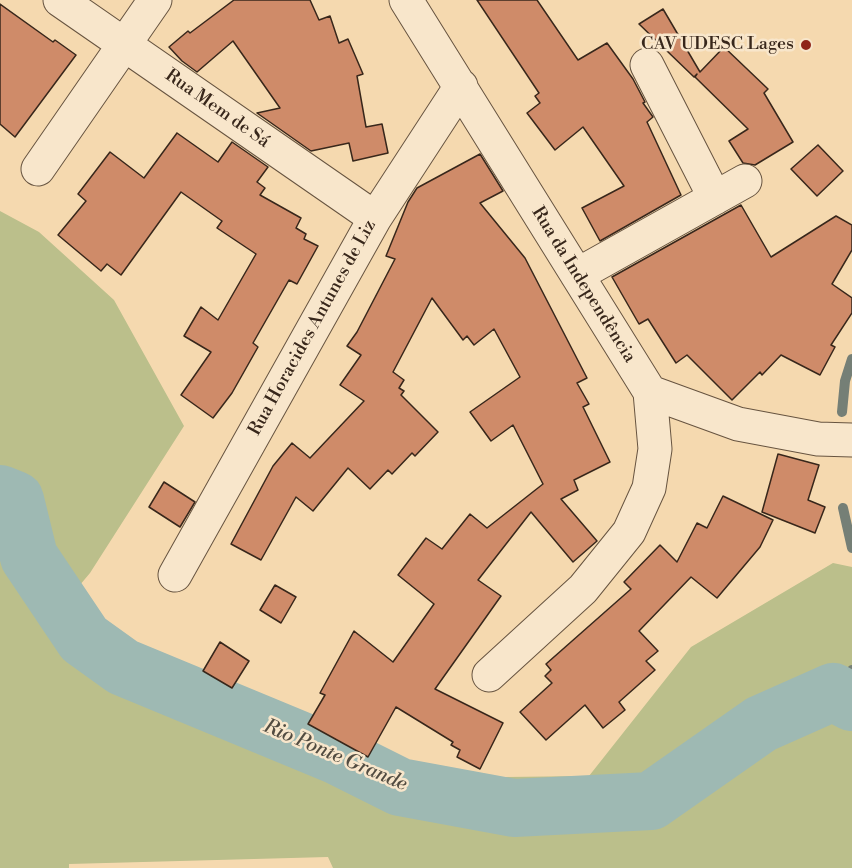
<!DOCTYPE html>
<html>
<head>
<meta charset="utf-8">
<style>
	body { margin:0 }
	canvas { display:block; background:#f5d9af }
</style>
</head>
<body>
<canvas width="852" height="868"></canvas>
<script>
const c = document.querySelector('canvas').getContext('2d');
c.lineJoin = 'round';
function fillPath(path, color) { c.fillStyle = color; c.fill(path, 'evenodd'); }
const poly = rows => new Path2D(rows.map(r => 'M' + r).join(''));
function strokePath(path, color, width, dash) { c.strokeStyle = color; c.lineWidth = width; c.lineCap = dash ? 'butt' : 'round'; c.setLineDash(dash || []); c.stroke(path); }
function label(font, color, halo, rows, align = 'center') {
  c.font = font + ' "Libre Bodoni",serif'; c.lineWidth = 5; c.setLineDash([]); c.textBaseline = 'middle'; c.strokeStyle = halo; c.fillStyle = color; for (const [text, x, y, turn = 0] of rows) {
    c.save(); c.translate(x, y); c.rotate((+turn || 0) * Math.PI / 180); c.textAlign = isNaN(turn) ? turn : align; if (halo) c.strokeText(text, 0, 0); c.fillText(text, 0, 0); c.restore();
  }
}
const green = poly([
	[0,211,39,232,114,300,184,426,90,573,53,617,421,778,589,776,691,647,833,563,852,567,852,868,333,868,328,857,69,864,69,868,0,868]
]);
const stream = poly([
	[842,412,845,381,852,359],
	[843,508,852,548],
	[833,692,852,670]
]);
const river = poly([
	[0,494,15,500,29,557,84,639,123,667,338,756,400,787,514,808,651,801,761,724,833,692,852,702]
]);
const building = poly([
	[234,0,310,0,319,20,330,16,339,43,348,39,363,74,357,76,366,127,382,124,388,153,353,161,349,143,311,151,257,113,280,108,233,41,197,72,182,61,169,47,188,31,190,33,234,0],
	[477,0,537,0,578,60,607,43,633,79,645,102,643,103,653,117,647,122,681,195,600,241,582,208,624,186,583,127,555,150,527,113,540,103,535,96,539,93,477,0],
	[0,4,53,42,55,40,76,55,15,137,0,124,0,4],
	[663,9,700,72,724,47,768,89,764,93,793,142,755,165,743,163,729,141,748,129,695,77,697,74,694,77,639,24,663,9],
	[177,133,218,162,232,142,268,167,257,182,265,188,260,195,301,218,296,228,306,234,304,239,318,246,297,284,289,280,253,343,258,347,232,393,213,418,181,395,211,352,184,336,201,307,218,320,256,254,217,228,222,221,181,192,121,275,107,264,101,271,58,235,86,201,78,194,110,152,144,178,177,133],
	[818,145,843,171,817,196,791,169,818,145],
	[480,154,503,191,480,203,525,258,587,378,577,383,589,404,583,407,610,462,574,480,578,490,561,499,597,541,573,562,531,512,478,580,501,596,435,689,503,723,480,769,457,757,460,750,451,745,453,742,396,707,368,757,308,724,325,695,320,693,354,631,393,662,434,604,398,575,426,538,442,549,470,514,487,528,543,484,513,425,491,441,470,412,520,377,494,329,474,345,467,336,463,340,432,298,393,372,404,380,399,388,404,391,401,395,438,432,415,456,412,453,392,474,388,470,370,489,348,468,313,511,296,497,261,560,231,544,273,466,292,443,310,458,364,401,340,385,361,355,347,346,357,332,395,259,386,256,408,202,417,188,480,154],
	[741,205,771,257,836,216,852,225,852,250,832,284,852,298,852,313,831,345,835,347,820,375,781,355,762,375,760,372,732,400,687,355,676,363,648,319,639,324,612,277,741,205],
	[778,454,819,465,808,500,825,507,815,533,762,512,778,454],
	[164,482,195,502,180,527,149,507,164,482],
	[723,496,773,520,760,547,717,598,691,577,639,631,658,651,646,661,655,670,619,702,625,710,603,728,585,705,546,740,520,712,552,683,545,676,551,670,546,664,631,589,624,582,660,545,677,562,697,523,707,528,723,496],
	[275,585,296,597,281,623,260,610,275,585],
	[220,642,249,661,232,688,203,671,220,642]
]);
const street = poly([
	[60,0,375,218],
	[406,0,650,392,738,424,818,439,852,440],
	[647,65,715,198],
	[38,169,155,0],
	[577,275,745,181],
	[175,575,375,218,461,86],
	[489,675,583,589,629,532,649,488,655,449,650,392]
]);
const markers = [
	[806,45,6,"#8f2418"]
];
const poiNames = [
	["CAV UDESC Lages",794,45]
];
const streetNames = [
	["Rua Mem de Sá",217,109,35],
	["Rua da Independência",583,285,58],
	["Rua Horacides Antunes de Liz",313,328,-61]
];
const waterNames = [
	["Rio Ponte Grande",335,756,23]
];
fillPath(green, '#bbbf8b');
strokePath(stream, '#757f76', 10);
strokePath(river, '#9eb9b3', 58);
fillPath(building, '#cf8b69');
strokePath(building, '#38271b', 1.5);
strokePath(street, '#675440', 35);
strokePath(street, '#f8e6cb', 33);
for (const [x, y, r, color] of markers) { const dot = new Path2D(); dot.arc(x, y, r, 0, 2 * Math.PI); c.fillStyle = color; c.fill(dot); strokePath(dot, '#f8e6cb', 2); }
label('18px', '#38271b', '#f8e6cb', poiNames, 'right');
label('18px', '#38271b', '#f8e6cb', streetNames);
label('italic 20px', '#524c41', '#f8e6cb', waterNames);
</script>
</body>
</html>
